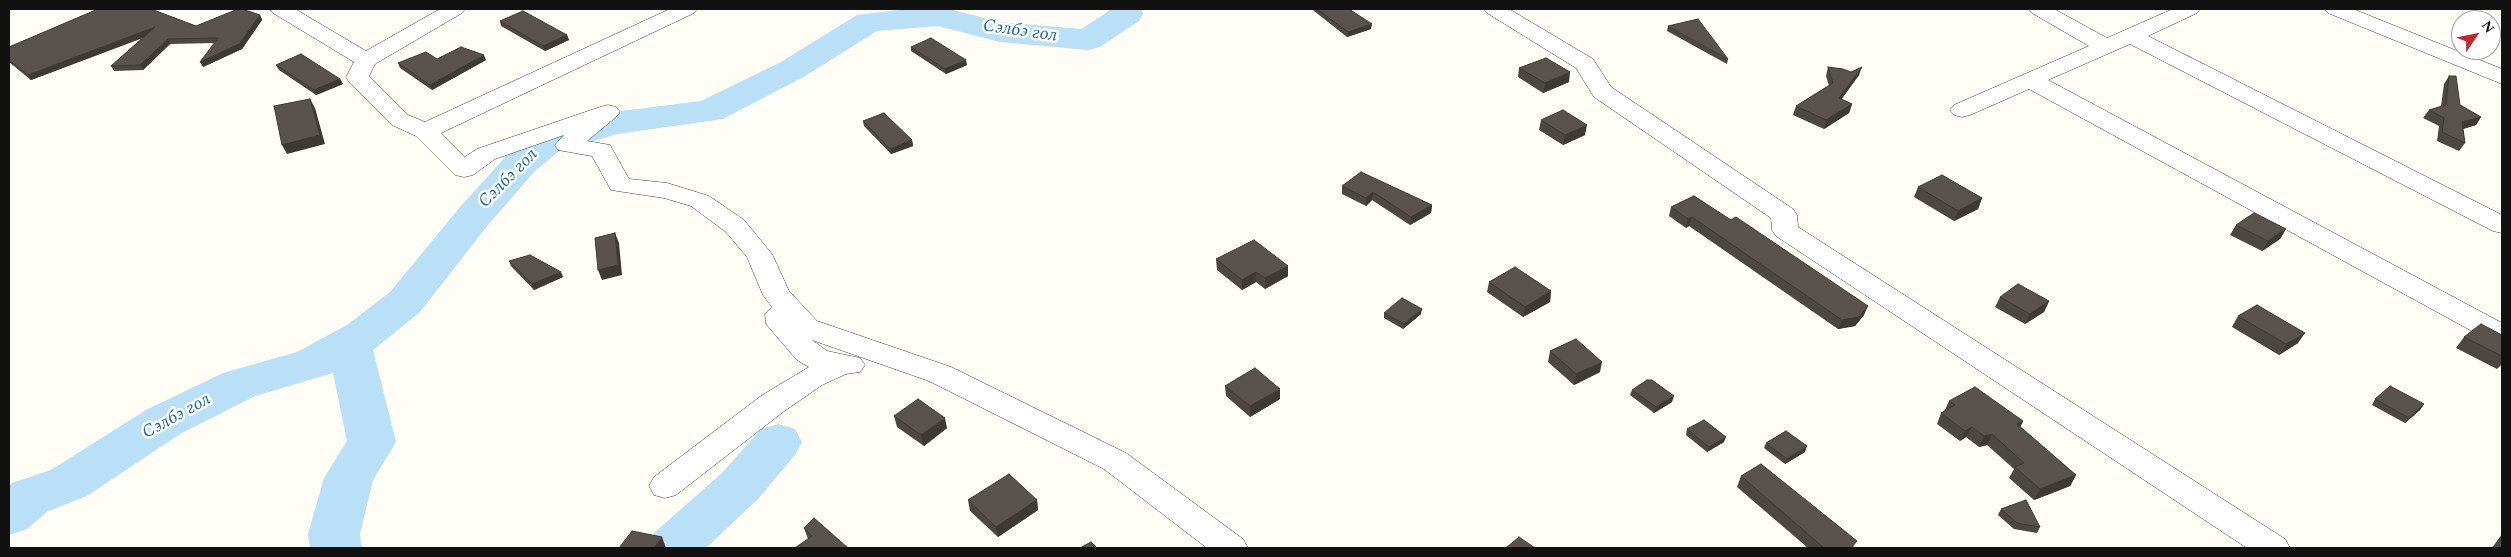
<!DOCTYPE html>
<html>
<head>
<meta charset="utf-8">
<style>
	body { margin:0 }
	#map { position:relative; width:2511px; height:557px; overflow:hidden; background:#fffdf5; font-family:Spectral,serif }
	canvas { display:block }
	.frame { position:absolute; inset:0; border:10px solid #111; pointer-events:none }
	.north { position:absolute; left:2451px; top:10px; width:50px; height:50px; box-sizing:border-box; background:#fff; border:1px solid #a0a0a0; border-radius:50%; rotate:56deg; font-size:14px; font-weight:700; line-height:20px; text-align:center; color:#111 }
	.north::after { content:''; display:block; margin:auto; width:18px; height:22px; background:#c4262e; clip-path:polygon(50% 0,100% 100%,50% 72%,0 100%) }
</style>
</head>
<body>
<div id="map">
<canvas width="2511" height="557"></canvas>
<div class="frame"></div>
<div class="north">N</div>
</div>
<script>
const c = document.querySelector('canvas').getContext('2d');
c.lineJoin = 'round';
const poly = rows => new Path2D(rows.map(r => 'M' + r).join(''));
function fillPath(path, color) { c.fillStyle = color; c.fill(path, 'evenodd'); }
function strokePath(path, color, width, dash) { c.strokeStyle = color; c.lineWidth = width; c.lineCap = dash ? 'butt' : 'round'; c.setLineDash(dash || []); c.stroke(path); }
function label(font, color, halo, rows, align = 'center') {
  c.font = font + ' Spectral,serif'; c.lineWidth = 5; c.setLineDash([]); c.textBaseline = 'middle'; c.strokeStyle = halo; c.fillStyle = color; for (const [text, x, y, turn = 0] of rows) {
    c.save(); c.translate(x, y); c.rotate((+turn || 0) * Math.PI / 180); c.textAlign = isNaN(turn) ? turn : align; if (halo) c.strokeText(text, 0, 0); c.fillText(text, 0, 0); c.restore();
  }
}
const river = poly([
	[907,9,949,9,1000,22,1081,29,1109,11,1109,9,1141,9,1143,14,1139,21,1100,47,1088,50,1000,42,938,26,877,31,805,76,723,119,617,134,558,152,535,171,488,225,420,312,373,350,396,442,373,480,360,534,362,548,310,548,308,534,324,478,347,441,333,373,255,396,180,434,87,496,48,511,27,529,9,535,9,486,12,483,51,470,146,410,223,373,297,352,347,325,390,292,460,207,507,155,532,136,613,112,701,101,781,62,857,15,907,9],
	[778,424,795,429,802,442,795,455,758,499,706,548,646,548,654,533,722,473,761,429,778,424]
]);
const minor = poly([
	[269,9,295,9,366,51,440,9,465,9,462,13,375,64,369,76,408,115,425,122,670,9,697,9,694,13,441,133,465,157,477,149,600,107,608,105,616,107,620,112,616,117,587,141,610,145,629,179,667,183,709,196,744,220,772,254,789,291,817,321,951,367,1126,453,1243,539,1248,548,1207,548,1104,469,929,381,812,340,827,351,860,358,865,365,860,372,846,374,822,385,783,412,676,495,665,498,654,495,649,486,654,477,761,396,809,367,797,360,766,324,765,314,772,307,763,295,747,257,726,232,691,206,664,198,611,190,592,156,558,150,555,145,564,135,495,159,473,175,464,177,455,175,416,136,392,125,349,82,346,77,354,62,273,13,269,9],
	[1484,9,1509,9,1593,59,1611,87,1793,209,1797,215,1798,227,2285,539,2290,548,2247,548,1776,236,1772,230,1771,218,1594,97,1576,68,1487,13,1484,9],
	[2029,9,2054,9,2107,38,2173,9,2200,9,2197,13,2148,36,2502,215,2502,233,2493,231,2130,44,2048,80,2502,323,2502,345,2492,342,2029,89,1970,115,1962,117,1954,115,1950,110,1954,105,2089,46,2032,13,2029,9],
	[2324,9,2353,9,2502,69,2502,84,2328,13,2324,9]
]);
const wall = poly([
	[104,9,196,26,260,15,262,20,242,49,203,67,214,43,170,44,143,70,114,71,111,66,143,38,31,80,9,62,9,47],
	[1314,9,1349,9,1371,29,1347,37,1314,11],
	[500,21,567,35,569,40,545,51,501,26],
	[1668,26,1728,59,1727,64,1667,31],
	[911,47,967,65,946,74,911,51],
	[437,59,486,60,432,90,400,68,398,63],
	[276,65,340,79,343,84,316,95,279,70],
	[1828,67,1859,75,1841,99,1852,104,1849,113,1824,129,1793,115,1796,106,1829,86,1826,76],
	[1519,68,1569,82,1543,93,1518,77],
	[2449,76,2460,105,2481,117,2476,125,2463,129,2465,143,2459,151,2437,141,2439,126,2423,118,2429,110,2441,106,2444,84],
	[1541,120,1585,135,1563,145,1539,130],
	[863,121,912,140,913,146,891,154,864,126],
	[1342,186,1432,205,1431,213,1410,225,1372,200,1366,206,1342,194],
	[1918,187,1982,198,1978,209,1954,221,1914,197],
	[1694,196,1864,315,1855,326,1838,329,1689,226,1686,228,1669,216,1671,207],
	[2236,225,2286,229,2280,239,2262,251,2230,235],
	[1216,259,1288,266,1288,276,1265,289,1256,282,1242,290,1217,270],
	[509,261,563,277,534,290,511,266],
	[1489,282,1551,291,1550,302,1523,317,1487,292],
	[2000,297,2049,301,2044,312,2025,324,1995,307],
	[1384,313,1421,314,1403,329,1384,318],
	[2238,316,2298,343,2279,355,2232,327],
	[2502,335,2502,364,2497,369,2456,348,2464,337],
	[1550,351,1600,372,1574,385,1548,362],
	[1225,386,1280,399,1250,417,1226,396],
	[1632,390,1672,402,1654,413,1630,395],
	[2375,399,2424,404,2420,410,2405,423,2372,405],
	[1949,401,2023,421,2020,427,2076,475,2070,486,2034,500,2009,478,2014,469,1987,445,1979,447,1966,437,1960,441,1937,424,1941,413,1944,412],
	[894,416,947,428,924,446,897,427],
	[1687,429,1724,442,1707,452,1686,435],
	[1766,443,1805,452,1785,464,1764,448],
	[1741,476,1854,548,1808,548,1737,487],
	[968,500,1037,500,1038,510,998,537,970,511],
	[2001,509,2040,527,2037,533,2014,529,1998,515],
	[804,528,848,548,808,539],
	[2502,534,2502,548,2492,548]
]);
const shadedWall = poly([
	[260,15,262,20,242,49,203,67,200,62],
	[1372,24,1371,29,1347,37,1348,32],
	[155,27,157,32,31,80,28,75],
	[567,35,569,40,545,51,543,46],
	[168,39,170,44,143,70,140,65],
	[484,55,486,60,432,90,430,85],
	[966,60,967,65,946,74,945,69],
	[1862,67,1859,75,1836,107,1839,98],
	[1570,72,1569,82,1543,93,1545,83],
	[340,79,343,84,316,95,314,90],
	[310,99,315,108,325,144,287,154,282,145],
	[1852,104,1849,113,1824,129,1826,120],
	[2481,117,2476,125,2456,131,2462,122],
	[1587,125,1585,135,1563,145,1565,135],
	[912,140,913,146,891,154,890,149],
	[1373,192,1372,200,1366,206,1366,198],
	[1982,198,1978,209,1954,221,1958,211],
	[1432,205,1431,213,1410,225,1411,217],
	[1692,217,1689,226,1686,228,1688,219],
	[2286,229,2280,239,2262,251,2268,241],
	[615,233,619,243,622,275,602,280,598,270],
	[1288,266,1288,276,1265,289,1265,278],
	[561,272,563,277,534,290,532,284],
	[1256,272,1256,282,1242,290,1242,280],
	[1551,291,1550,302,1523,317,1525,307],
	[2049,301,2044,312,2025,324,2030,314],
	[1868,306,1864,315,1855,326,1838,329,1842,320],
	[1422,309,1421,314,1403,329,1404,324],
	[2305,333,2298,343,2279,355,2286,344],
	[1602,362,1600,372,1574,385,1576,374],
	[1280,389,1280,399,1250,417,1250,406],
	[1674,396,1672,402,1654,413,1656,407],
	[2424,404,2420,410,2405,423,2409,418],
	[945,418,947,428,924,446,921,435],
	[2023,421,2018,432,2017,424],
	[1972,427,1966,437,1960,441,1965,431],
	[1992,434,1987,445,1979,447,1984,436],
	[1726,437,1724,442,1707,452,1709,447],
	[1807,446,1805,452,1785,464,1787,459],
	[2076,475,2070,486,2034,500,2040,489],
	[1037,500,1038,510,998,537,996,527],
	[662,537,666,548,654,548]
]);
const building = poly([
	[98,9,151,9,196,26,238,9,242,9,260,15,239,44,200,62,218,38,168,39,140,65,111,66,155,27,28,75,9,60,9,47,98,9],
	[1317,9,1349,9,1372,24,1348,32,1317,9],
	[523,11,567,35,543,46,500,21,523,11],
	[1698,19,1728,59,1668,26,1698,19],
	[931,38,966,60,945,69,911,47,931,38],
	[461,47,484,55,430,85,398,63,426,52,437,59,461,47],
	[301,54,340,79,314,90,276,65,301,54],
	[1546,58,1570,72,1545,83,1519,68,1546,58],
	[1828,67,1843,69,1851,72,1862,67,1839,98,1852,104,1826,120,1796,106,1833,83,1828,67],
	[2449,76,2456,76,2460,105,2481,117,2462,122,2465,143,2442,132,2444,118,2429,110,2446,105,2449,76],
	[310,99,320,135,282,145,274,106,310,99],
	[1563,110,1587,125,1565,135,1541,120,1563,110],
	[884,113,912,140,890,149,863,121,884,113],
	[1361,172,1432,205,1411,217,1373,192,1366,198,1342,186,1361,172],
	[1942,175,1982,198,1958,211,1918,187,1942,175],
	[1694,196,1731,220,1736,217,1868,306,1859,317,1842,320,1692,217,1688,219,1671,207,1694,196],
	[2254,213,2286,229,2268,241,2236,225,2254,213],
	[615,233,618,265,598,270,595,238,615,233],
	[1254,240,1288,266,1265,278,1256,272,1242,280,1216,259,1254,240],
	[530,255,561,272,532,284,509,261,530,255],
	[1515,267,1551,291,1525,307,1489,282,1515,267],
	[2018,284,2049,301,2030,314,2000,297,2018,284],
	[1402,298,1422,309,1404,324,1384,313,1402,298],
	[2257,305,2305,333,2286,344,2238,316,2257,305],
	[2481,324,2502,335,2502,356,2464,337,2481,324],
	[1576,339,1602,362,1576,374,1550,351,1576,339],
	[1255,368,1280,389,1250,406,1225,386,1255,368],
	[1647,380,1652,380,1674,396,1656,407,1632,390,1647,380],
	[2390,386,2424,404,2409,418,2375,399,2390,386],
	[1975,387,2023,421,2017,424,2076,475,2040,489,2015,467,2024,463,1992,434,1984,436,1972,427,1965,431,1941,413,1955,405,1949,401,1975,387],
	[918,399,945,418,921,435,894,416,918,399],
	[1704,420,1726,437,1709,447,1687,429,1704,420],
	[1786,431,1807,446,1787,459,1766,443,1786,431],
	[1761,464,1857,541,1851,548,1824,548,1741,476,1761,464],
	[1009,474,1037,500,996,527,968,500,1009,474],
	[2026,500,2040,527,2017,523,2001,509,2026,500],
	[814,518,848,548,795,548,812,536,804,528,814,518],
	[632,531,662,537,654,548,619,548,632,531],
	[2502,536,2502,542,2499,540,2502,536],
	[1519,537,1535,548,1506,548,1519,537],
	[1091,542,1097,548,1080,548,1091,542]
]);
const waterNames = [
	["Сэлбэ гол",1020,32,8],
	["Сэлбэ гол",509,179,-45],
	["Сэлбэ гол",177,417,-29]
];
fillPath(river, '#b9e0f7');
strokePath(minor, '#444', 1);
fillPath(minor, '#fff');
fillPath(wall, '#4d4742');
fillPath(shadedWall, '#3f3936');
fillPath(building, '#5a524d');
strokePath(building, '#3f3936', 1);
label('italic 18px', '#1768a6', '#fff', waterNames);
</script>
</body>
</html>
